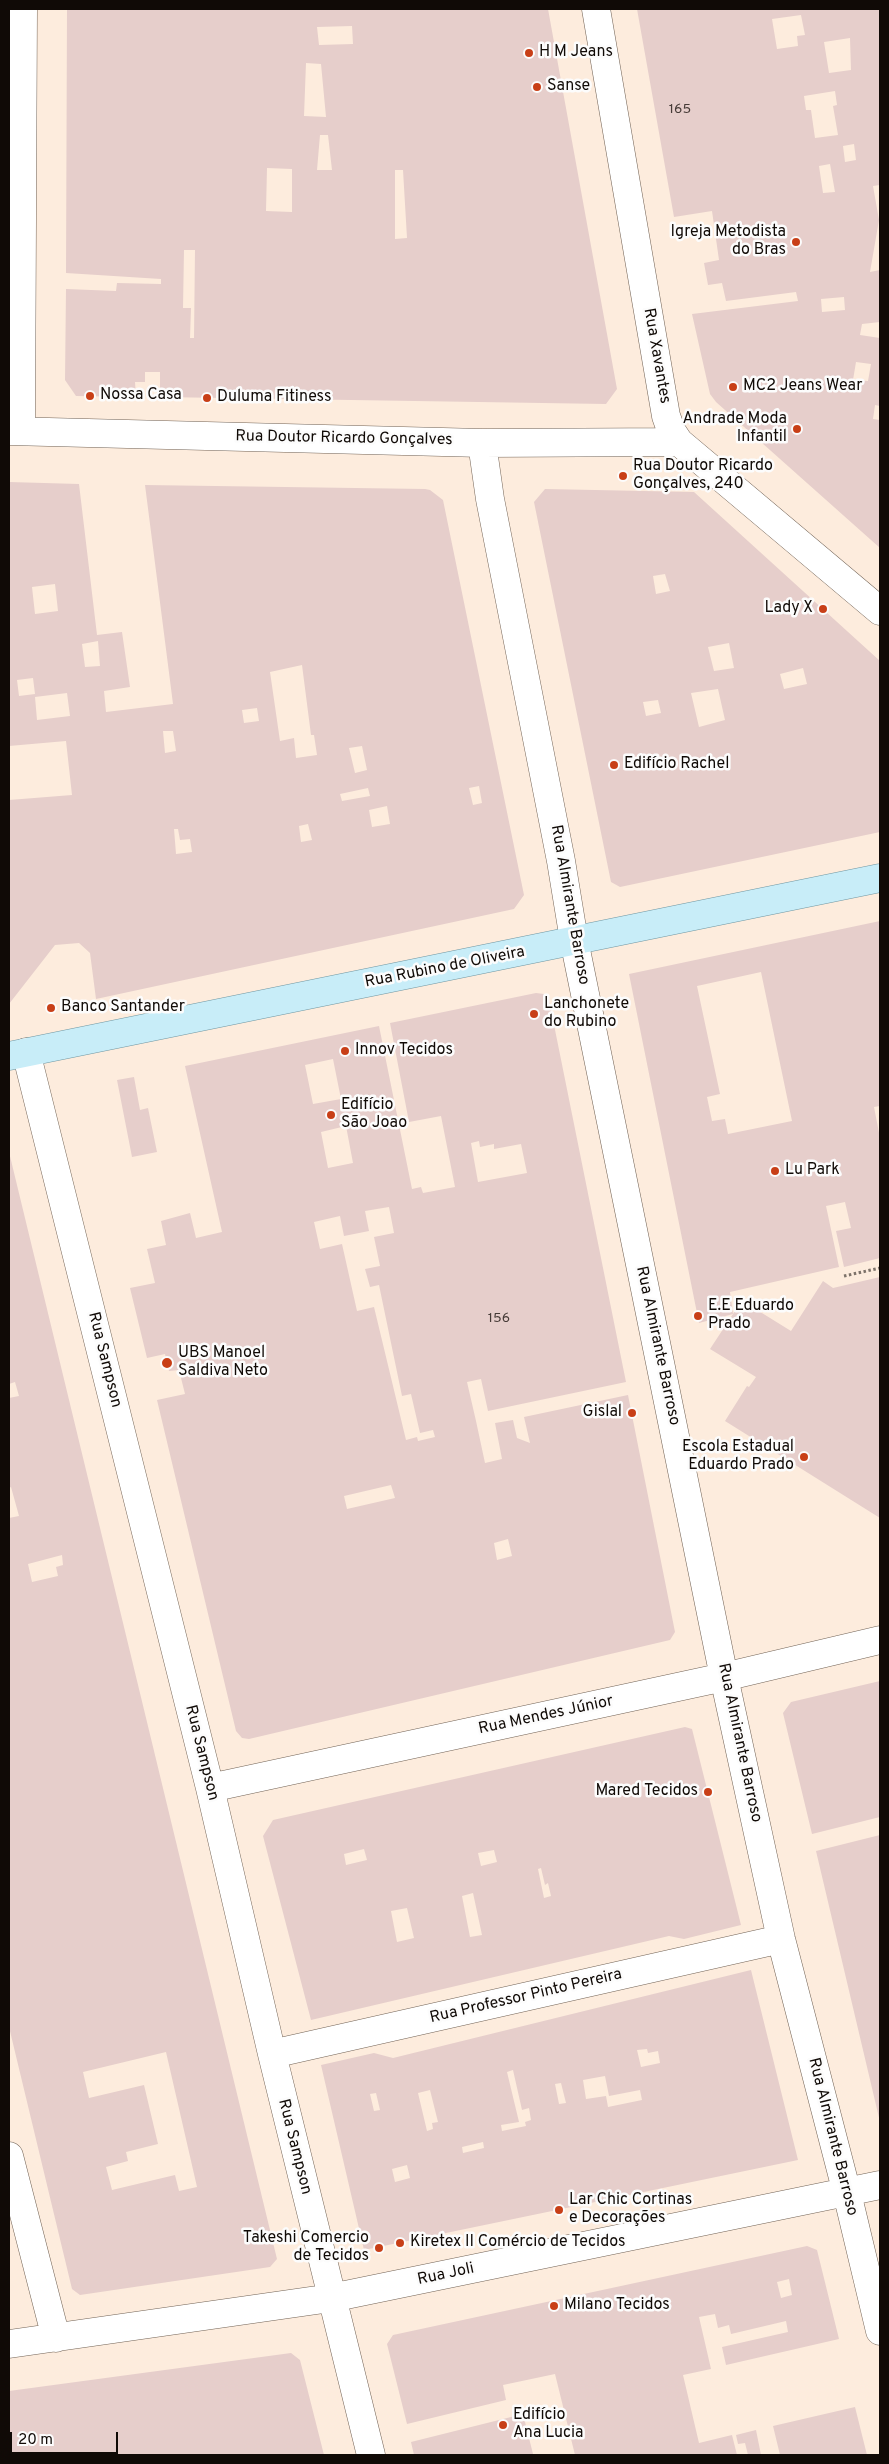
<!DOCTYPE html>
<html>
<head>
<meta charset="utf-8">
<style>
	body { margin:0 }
	#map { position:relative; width:889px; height:2464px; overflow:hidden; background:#fdecdd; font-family:Overpass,sans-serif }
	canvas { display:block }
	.frame { position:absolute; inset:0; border:10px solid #100a06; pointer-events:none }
	.scale { position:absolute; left:10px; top:2432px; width:108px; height:22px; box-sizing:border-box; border:2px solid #100a06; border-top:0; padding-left:6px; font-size:15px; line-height:18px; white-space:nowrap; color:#100a06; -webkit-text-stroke:4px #fcfcfc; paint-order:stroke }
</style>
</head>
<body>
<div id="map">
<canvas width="889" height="2464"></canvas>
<div class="frame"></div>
<div class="scale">20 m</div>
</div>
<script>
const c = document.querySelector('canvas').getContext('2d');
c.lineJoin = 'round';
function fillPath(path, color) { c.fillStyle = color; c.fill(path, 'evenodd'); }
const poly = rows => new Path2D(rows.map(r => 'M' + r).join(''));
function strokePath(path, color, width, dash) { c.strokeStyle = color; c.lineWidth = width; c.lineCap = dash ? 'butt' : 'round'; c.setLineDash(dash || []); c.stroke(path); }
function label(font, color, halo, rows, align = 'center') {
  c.font = font + ' Overpass,sans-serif'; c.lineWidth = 5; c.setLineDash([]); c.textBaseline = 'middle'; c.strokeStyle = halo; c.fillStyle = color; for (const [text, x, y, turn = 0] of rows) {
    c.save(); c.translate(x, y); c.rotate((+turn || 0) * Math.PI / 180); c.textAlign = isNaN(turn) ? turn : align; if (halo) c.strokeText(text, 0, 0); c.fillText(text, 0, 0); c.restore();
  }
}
const building = poly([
	[67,9,548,9,617,389,606,404,160,397,160,372,145,372,145,382,135,382,136,397,76,396,65,380,66,289,116,291,117,283,161,284,161,279,66,273],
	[352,26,353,44,319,45,317,27],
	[306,63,321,64,326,117,304,116],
	[320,135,328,135,332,170,317,170],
	[267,168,292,169,292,212,266,211],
	[395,170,403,170,407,238,395,239],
	[184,250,195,250,194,338,190,338,191,308,183,308],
	[637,9,880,9,880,185,873,186,879,220,870,272,880,270,880,322,862,324,860,335,880,338,880,406,875,405,873,419,880,420,880,548,716,402,710,394,692,314,798,301,796,292,726,301,722,283,708,285,704,263,719,260,712,211,674,217],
	[801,15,805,35,797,36,798,46,777,49,772,19],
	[850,38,851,70,829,73,824,42],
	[835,91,837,105,833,106,838,135,815,138,811,110,806,110,804,96],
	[854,144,856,160,845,162,843,146],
	[830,164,835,192,823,193,819,166],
	[844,297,845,310,822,312,821,299],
	[856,362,871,364,868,381,853,380],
	[9,482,79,484,97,635,122,632,130,687,104,691,106,712,173,704,145,485,425,489,430,490,443,500,524,895,514,909,96,999,90,953,79,943,55,945,9,1004,9,800,72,795,66,741,9,746],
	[55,584,58,611,35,614,32,587],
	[98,641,100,666,85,667,82,644],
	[302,665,311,735,314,735,317,755,296,758,294,738,280,741,270,672],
	[33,678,35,694,19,696,17,680],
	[67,693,70,716,37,720,35,697],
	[257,708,259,721,244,723,242,710],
	[163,731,173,731,176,751,165,753],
	[362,746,367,770,355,773,349,748],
	[479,786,482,803,473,805,469,788],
	[368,788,370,796,342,801,340,794],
	[387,806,390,824,372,827,369,810],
	[308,824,312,840,301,842,299,826],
	[174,829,178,829,180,840,190,839,192,852,176,854],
	[545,489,694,492,880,661,880,832,620,887,611,882,534,502],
	[665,574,670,591,656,594,653,576],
	[729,643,734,668,714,671,708,647],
	[803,668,807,684,784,689,780,674],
	[718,689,725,720,699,727,691,693],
	[658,700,661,713,646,716,643,702],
	[880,921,880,1106,874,1107,880,1138,880,1258,844,1267,836,1231,851,1228,845,1202,826,1206,839,1267,730,1292,733,1314,741,1300,791,1331,823,1281,833,1288,880,1277,880,1518,725,1421,747,1386,749,1387,756,1377,710,1349,733,1314,699,1323,629,974],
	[761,972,792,1121,728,1134,725,1119,712,1121,707,1097,720,1094,697,986],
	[536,993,544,994,549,1000,626,1382,488,1411,481,1379,467,1382,476,1421,485,1463,502,1459,495,1423,513,1420,517,1438,530,1443,524,1417,628,1395,675,1632,670,1640,249,1739,242,1738,236,1731,157,1400,185,1394,179,1370,169,1371,165,1354,147,1358,130,1288,155,1283,147,1249,166,1245,161,1221,190,1213,196,1238,222,1232,185,1066,379,1026,412,1189,421,1187,423,1193,455,1187,441,1116,409,1122,390,1023],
	[333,1059,341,1099,313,1104,305,1065],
	[346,1126,353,1163,328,1168,321,1132],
	[479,1141,480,1147,494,1144,494,1149,521,1144,527,1173,478,1182,471,1143],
	[389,1207,394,1233,374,1237,380,1266,365,1269,370,1287,379,1285,402,1396,411,1394,420,1433,433,1430,435,1437,418,1441,417,1437,406,1440,374,1307,357,1311,342,1244,320,1249,314,1222,340,1216,344,1236,369,1231,365,1211],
	[391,1485,395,1498,347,1509,344,1496],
	[508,1539,512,1556,497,1560,494,1543],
	[134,1077,140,1110,148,1108,157,1152,132,1157,117,1080],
	[9,1152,277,2259,270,2267,80,2295,72,2289,9,2027,9,1518,19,1516,11,1487,9,1488,9,1398,19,1396,15,1382,9,1384],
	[62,1555,63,1565,56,1567,58,1576,32,1582,28,1564],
	[166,2052,197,2187,179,2191,175,2175,112,2190,106,2167,128,2161,126,2152,158,2144,144,2085,89,2098,83,2072],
	[880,1681,880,1817,812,1834,783,1713,791,1702],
	[685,1727,692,1729,741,1925,684,1939,669,1936,311,2020,263,1836,273,1820],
	[364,1849,367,1860,346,1865,344,1854],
	[494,1850,497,1862,481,1866,478,1853],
	[541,1868,545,1885,548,1883,551,1896,544,1898,538,1869],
	[473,1893,482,1935,470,1937,462,1896],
	[407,1908,414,1938,397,1942,391,1911],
	[880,1835,880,2122,816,1851],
	[751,1970,798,2160,364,2250,321,2065,374,2053,393,2058],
	[647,2049,648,2053,658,2051,660,2063,641,2067,637,2050],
	[513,2070,522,2110,529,2108,531,2120,525,2122,526,2126,502,2131,501,2125,519,2122,507,2072],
	[605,2076,609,2096,640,2090,642,2100,608,2107,606,2096,586,2099,583,2080],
	[561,2083,566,2103,559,2104,555,2084],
	[430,2090,438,2122,432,2123,433,2129,427,2131,418,2093],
	[376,2093,380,2110,374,2111,370,2094],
	[483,2142,484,2148,463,2153,462,2147],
	[407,2165,410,2178,395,2182,392,2169],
	[807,2246,817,2250,839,2339,726,2365,722,2347,788,2332,786,2321,731,2334,729,2325,718,2328,715,2314,699,2317,711,2369,683,2375,699,2443,732,2435,737,2455,575,2455,555,2374,503,2385,506,2400,407,2424,387,2344,393,2335],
	[789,2279,792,2295,781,2298,777,2282],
	[291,2353,300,2360,324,2455,9,2455,9,2391],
	[855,2407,867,2455,780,2455,773,2426],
	[523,2414,533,2454,414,2455,411,2442],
	[756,2430,761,2455,748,2455,745,2443,738,2444,736,2435]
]);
const path = poly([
	[844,1276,880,1268]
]);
const minor = poly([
	[596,9,666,416,671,430,679,442,880,611],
	[9,431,482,443,679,442],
	[21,431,23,9],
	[482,443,490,499,561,861,574,940,724,1677,781,1939,847,2193,880,2331],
	[26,1052,210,1788,272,2054,371,2455],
	[210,1788,724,1677,880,1640],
	[272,2054,781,1939],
	[9,2156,56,2338],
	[9,2344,331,2298,880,2185]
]);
const major = poly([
	[9,1056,880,878]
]);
const markers = [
	[529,53,5,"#c83f17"],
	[537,87,5,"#c83f17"],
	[796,242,5,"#c83f17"],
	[733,387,5,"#c83f17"],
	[90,396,5,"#c83f17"],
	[207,398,5,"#c83f17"],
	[797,429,5,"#c83f17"],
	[623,476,5,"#c83f17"],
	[823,609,5,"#c83f17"],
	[614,765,5,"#c83f17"],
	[51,1008,5,"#c83f17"],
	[534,1014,5,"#c83f17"],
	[345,1051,5,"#c83f17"],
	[331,1115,5,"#c83f17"],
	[775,1171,5,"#c83f17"],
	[698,1316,5,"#c83f17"],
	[167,1363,6,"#c83f17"],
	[632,1413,5,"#c83f17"],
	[804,1457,5,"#c83f17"],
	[708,1792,5,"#c83f17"],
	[559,2210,5,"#c83f17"],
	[400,2243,5,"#c83f17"],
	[379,2248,5,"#c83f17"],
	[554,2306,5,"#c83f17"],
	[503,2425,5,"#c83f17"]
];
const numberNames = [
	["165",680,110],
	["156",499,1319]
];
const poiNames = [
	["H M Jeans",539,53],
	["Sanse",547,87],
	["Igreja Metodista",786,233,"right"],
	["do Bras",786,251,"right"],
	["MC2 Jeans Wear",743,387],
	["Nossa Casa",100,396],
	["Duluma Fitiness",217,398],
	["Andrade Moda",787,420,"right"],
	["Infantil",787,438,"right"],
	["Rua Doutor Ricardo",633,467],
	["Gonçalves, 240",633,485],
	["Lady X",813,609,"right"],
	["Edifício Rachel",624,765],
	["Lanchonete",544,1005],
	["do Rubino",544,1023],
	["Banco Santander",61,1008],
	["Innov Tecidos",355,1051],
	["Edifício",341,1106],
	["São Joao",341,1124],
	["Lu Park",785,1171],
	["E.E Eduardo",708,1307],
	["Prado",708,1325],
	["UBS Manoel",178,1354],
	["Saldiva Neto",178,1372],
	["Gislal",622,1413,"right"],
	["Escola Estadual",794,1448,"right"],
	["Eduardo Prado",794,1466,"right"],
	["Mared Tecidos",698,1792,"right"],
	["Lar Chic Cortinas",569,2201],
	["e Decorações",569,2219],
	["Takeshi Comercio",369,2239,"right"],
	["de Tecidos",369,2257,"right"],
	["Kiretex II Comércio de Tecidos",410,2243],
	["Milano Tecidos",564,2306],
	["Edifício",513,2416],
	["Ana Lucia",513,2434]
];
const streetNames = [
	["Rua Xavantes",656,356,80],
	["Rua Doutor Ricardo Gonçalves",344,439,1],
	["Rua Almirante Barroso",569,905,80],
	["Rua Rubino de Oliveira",445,968,-11],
	["Rua Almirante Barroso",657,1346,78],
	["Rua Sampson",104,1360,76],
	["Rua Mendes Júnior",546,1716,-12],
	["Rua Almirante Barroso",739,1743,78],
	["Rua Sampson",201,1753,76],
	["Rua Professor Pinto Pereira",526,1997,-13],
	["Rua Almirante Barroso",832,2137,76],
	["Rua Sampson",294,2147,76],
	["Rua Joli",446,2275,-12]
];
fillPath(building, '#e6cecb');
strokePath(minor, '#736457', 29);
strokePath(major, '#7096a1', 29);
strokePath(path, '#7e736a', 3, [2.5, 2.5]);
strokePath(minor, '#fff', 28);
strokePath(major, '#c8edf8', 28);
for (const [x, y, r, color] of markers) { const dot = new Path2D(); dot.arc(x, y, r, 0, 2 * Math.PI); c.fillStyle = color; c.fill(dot); strokePath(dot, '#fcfcfc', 2); }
label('14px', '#463b37', null, numberNames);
label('16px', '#100a06', '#fcfcfc', poiNames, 'left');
label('16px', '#100a06', '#fcfcfc', streetNames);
</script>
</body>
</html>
